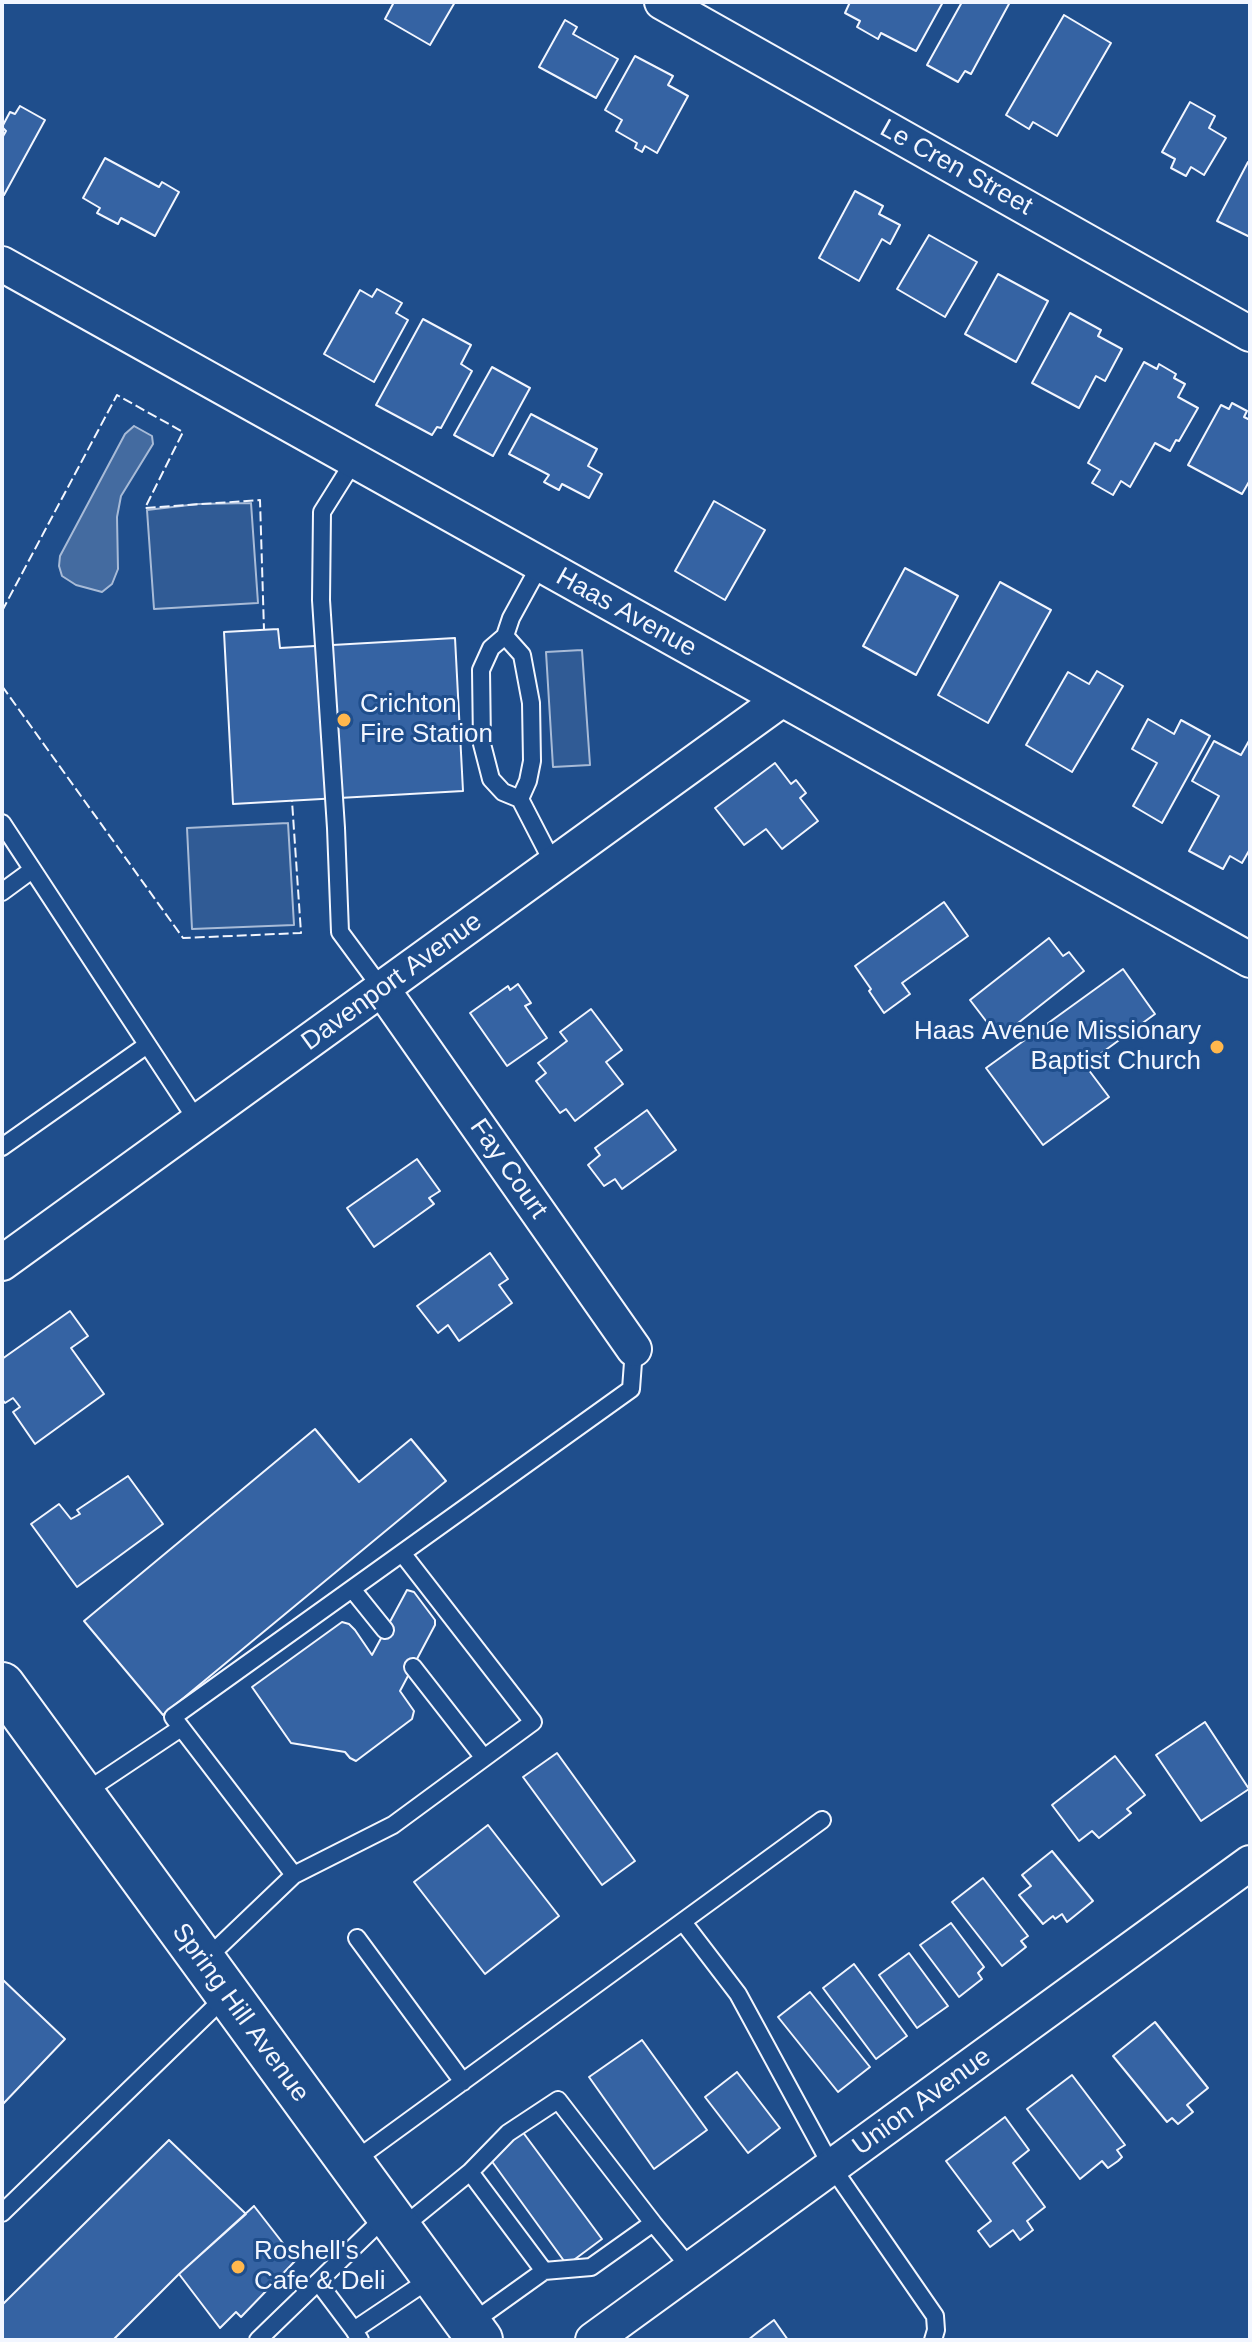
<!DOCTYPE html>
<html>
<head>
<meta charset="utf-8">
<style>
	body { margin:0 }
	#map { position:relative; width:1252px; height:2342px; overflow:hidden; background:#1f4e8c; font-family:Helvetica,sans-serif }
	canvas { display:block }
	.frame { position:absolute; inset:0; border:4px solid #f2f6ff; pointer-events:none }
</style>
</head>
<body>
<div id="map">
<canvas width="1252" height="2342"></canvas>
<div class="frame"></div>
</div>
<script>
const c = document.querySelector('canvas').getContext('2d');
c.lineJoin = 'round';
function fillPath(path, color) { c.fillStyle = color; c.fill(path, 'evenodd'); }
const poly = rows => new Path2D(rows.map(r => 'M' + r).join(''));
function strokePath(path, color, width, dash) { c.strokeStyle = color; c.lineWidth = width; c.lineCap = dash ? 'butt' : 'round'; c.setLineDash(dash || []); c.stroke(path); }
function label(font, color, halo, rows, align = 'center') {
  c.font = font + ' Helvetica,sans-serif'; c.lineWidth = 6; c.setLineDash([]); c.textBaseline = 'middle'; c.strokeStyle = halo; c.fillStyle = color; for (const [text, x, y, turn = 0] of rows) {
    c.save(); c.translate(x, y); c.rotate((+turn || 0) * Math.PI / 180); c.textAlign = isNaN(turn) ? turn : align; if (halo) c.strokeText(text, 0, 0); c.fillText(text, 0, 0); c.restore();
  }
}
const built = poly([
	[251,503,258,603,154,609,147,510,198,504,251,503],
	[582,650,590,765,553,767,546,652,582,650],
	[288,823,294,925,192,929,187,828,288,823]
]);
const water = poly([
	[134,426,152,436,153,444,121,496,117,517,118,569,112,584,102,592,76,585,62,576,59,566,60,556,125,434,134,426]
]);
const building = poly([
	[394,2,455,2,430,45,385,19,394,2],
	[850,2,943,2,916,51,881,33,878,39,857,27,860,21,845,13,850,2],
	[962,2,1010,2,971,74,965,71,958,82,927,65,962,2],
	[1064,15,1111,43,1057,136,1033,122,1029,129,1006,115,1064,15],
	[565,20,577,27,573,34,618,59,596,98,539,67,565,20],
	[635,56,673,76,668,85,688,96,657,153,645,146,642,152,635,148,637,143,616,131,622,120,605,110,635,56],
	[1190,102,1215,116,1209,128,1226,138,1204,175,1191,167,1186,176,1171,168,1175,159,1162,152,1190,102],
	[20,106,45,120,4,195,2,193,2,138,6,131,2,127,10,112,15,114,20,106],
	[105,158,159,187,162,182,179,192,155,236,121,218,118,224,97,213,100,208,83,198,105,158],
	[1248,162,1250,164,1250,237,1217,221,1248,162],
	[855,191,883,206,879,214,900,225,890,244,882,239,859,281,819,258,855,191],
	[929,235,977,262,945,317,897,289,929,235],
	[998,274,1048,301,1016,362,965,334,998,274],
	[377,289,402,303,396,313,408,320,374,382,324,354,360,290,372,297,377,289],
	[1070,313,1101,330,1098,336,1122,349,1105,381,1096,376,1079,408,1032,383,1070,313],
	[423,319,471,345,461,364,472,371,441,428,437,427,432,435,376,405,423,319],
	[1144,362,1157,369,1159,364,1176,374,1174,378,1185,384,1178,397,1198,408,1179,441,1176,440,1170,451,1155,443,1130,487,1121,481,1113,495,1092,483,1100,470,1088,463,1144,362],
	[492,367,530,388,493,456,454,435,492,367],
	[1232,403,1247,411,1244,417,1250,420,1250,480,1242,494,1188,465,1221,405,1229,409,1232,403],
	[531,414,597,449,588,466,602,474,589,498,562,484,559,490,544,482,549,475,509,454,531,414],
	[714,501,765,530,725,600,675,571,714,501],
	[905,568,958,596,916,675,863,646,905,568],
	[1000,582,1051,610,988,723,938,695,1000,582],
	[278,629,280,648,455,638,463,791,233,804,224,632,278,629],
	[1097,671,1123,686,1072,772,1026,745,1068,672,1089,684,1097,671],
	[1148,719,1174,734,1181,720,1210,736,1162,823,1133,806,1157,763,1132,749,1148,719],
	[1250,739,1250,849,1242,863,1230,856,1223,869,1189,851,1219,796,1192,781,1214,741,1241,755,1250,739],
	[775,763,791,784,796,780,806,793,800,798,818,821,782,849,766,829,744,845,715,808,775,763],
	[944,902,968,936,902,983,910,994,884,1013,869,991,871,989,855,966,944,902],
	[1049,938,1063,956,1069,952,1084,971,999,1038,970,1000,1049,938],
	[1123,969,1155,1014,1085,1065,1109,1097,1043,1145,986,1068,1123,969],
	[518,984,531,1003,525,1006,547,1038,507,1066,470,1013,508,986,510,990,518,984],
	[591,1009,622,1050,606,1062,623,1084,575,1121,566,1109,560,1113,536,1081,546,1073,538,1063,567,1041,560,1032,591,1009],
	[647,1110,676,1150,622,1189,615,1179,604,1186,588,1165,600,1155,595,1148,647,1110],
	[417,1159,440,1191,429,1198,434,1204,374,1247,347,1208,417,1159],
	[490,1253,508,1279,499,1285,512,1303,459,1341,448,1325,438,1333,417,1306,490,1253],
	[70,1311,88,1336,71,1348,104,1394,35,1444,13,1412,20,1407,17,1403,13,1398,5,1403,2,1399,2,1359,70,1311],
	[315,1429,359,1482,411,1439,446,1481,163,1715,84,1621,315,1429],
	[128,1476,163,1524,77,1587,31,1524,59,1504,71,1519,80,1514,77,1510,128,1476],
	[407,1590,414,1592,435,1620,435,1625,400,1691,414,1711,412,1719,356,1761,350,1758,345,1752,291,1743,252,1687,342,1622,349,1624,355,1630,372,1655,407,1590],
	[1205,1722,1249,1789,1201,1821,1156,1755,1205,1722],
	[557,1753,635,1861,602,1885,523,1777,557,1753],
	[1115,1756,1145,1795,1127,1809,1131,1813,1099,1838,1092,1831,1079,1841,1052,1805,1115,1756],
	[488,1825,559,1916,485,1974,414,1882,488,1825],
	[1052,1851,1093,1901,1067,1922,1062,1914,1055,1919,1053,1916,1043,1924,1019,1895,1031,1886,1022,1875,1052,1851],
	[983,1878,1028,1936,1021,1941,1026,1947,1002,1966,952,1902,983,1878],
	[951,1923,984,1967,978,1973,982,1979,959,1997,920,1945,951,1923],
	[909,1953,948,2006,917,2028,879,1975,909,1953],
	[854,1964,907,2036,876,2059,823,1988,854,1964],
	[2,1979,65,2039,2,2105,2,1979],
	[810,1992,870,2067,838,2092,778,2017,810,1992],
	[1155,2022,1208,2088,1187,2105,1193,2112,1178,2124,1172,2118,1167,2122,1113,2056,1155,2022],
	[642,2040,707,2130,654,2169,589,2077,642,2040],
	[737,2072,780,2128,748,2153,705,2097,737,2072],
	[1072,2075,1125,2145,1117,2150,1122,2157,1118,2161,1108,2168,1102,2161,1080,2179,1027,2109,1072,2075],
	[1005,2117,1029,2150,1013,2163,1045,2207,1027,2221,1033,2230,1020,2240,1013,2230,990,2247,978,2231,991,2221,946,2161,1005,2117],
	[522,2131,602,2239,567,2265,488,2156,522,2131],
	[169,2140,246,2214,179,2274,113,2340,2,2340,2,2305,169,2140],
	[254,2206,296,2260,241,2317,236,2312,220,2328,179,2274,254,2206],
	[774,2320,788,2340,748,2340,758,2332,774,2320]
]);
const lane = poly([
	[354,461,322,512,321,600,336,828,340,932,382,989],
	[540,565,511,618,505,636,522,655,531,703,532,761,528,781,520,799,554,865],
	[505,636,491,648,481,670,482,744,491,779,503,792,520,799],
	[2,823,198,1122],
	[2,892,32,870],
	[2,1147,147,1045],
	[352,1589,385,1630],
	[413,1667,484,1758],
	[82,1794,181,1728],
	[294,1875,393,1825,533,1722,402,1553],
	[683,1922,738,1994,832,2167,935,2316,936,2330,933,2340],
	[357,1938,463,2082],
	[205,1960,294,1875,173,1717,631,1389,634,1349],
	[351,2163,822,1820],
	[470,2172,508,2133,558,2100,653,2223],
	[2,2213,225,1997],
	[400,2229,470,2172,544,2271,470,2324],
	[544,2271,591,2267,653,2223,691,2269],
	[318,2282,354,2330],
	[258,2340,386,2216],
	[360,2340,354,2330,433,2277]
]);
const street = poly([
	[662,2,1250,334],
	[2,264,1250,960],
	[382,989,634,1349],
	[2,1263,781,700],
	[593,2340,1250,1863]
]);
const primary = poly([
	[2,1685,480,2340]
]);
const fence = poly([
	[2,611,117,395,183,432,145,508,260,500,264,630],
	[2,686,183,938,301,933,292,801]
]);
const markers = [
	[344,720,8,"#ffb74d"],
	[1217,1047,8,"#ffb74d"],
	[238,2267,8,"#ffb74d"]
];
const streetNames = [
	["Le Cren Street",956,168,29],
	["Haas Avenue",626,613,29],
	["Davenport Avenue",392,982,-36],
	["Fay Court",508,1169,55],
	["Spring Hill Avenue",240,2013,54],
	["Union Avenue",922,2102,-36]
];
const poiNames = [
	["Crichton",360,705],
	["Fire Station",360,735],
	["Haas Avenue Missionary",1201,1032,"right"],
	["Baptist Church",1201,1062,"right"],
	["Roshell's",254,2252],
	["Cafe & Deli",254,2282]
];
fillPath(built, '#305b95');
strokePath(built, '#a8bbd7', 2);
fillPath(water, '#446ba0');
strokePath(water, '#a8bbd7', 2);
fillPath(building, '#3563a3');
strokePath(building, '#f2f6ff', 2);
strokePath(lane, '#f2f6ff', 20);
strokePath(street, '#f2f6ff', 38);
strokePath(primary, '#f2f6ff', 48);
strokePath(lane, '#1f4e8c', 16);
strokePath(street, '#1f4e8c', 34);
strokePath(primary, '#1f4e8c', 44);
strokePath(fence, '#f2f6ff', 2, [10, 4]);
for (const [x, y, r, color] of markers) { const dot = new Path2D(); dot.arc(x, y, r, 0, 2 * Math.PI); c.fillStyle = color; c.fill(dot); strokePath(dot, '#1f4e8c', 3); }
label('26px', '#f2f6ff', '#1f4e8c', streetNames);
label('26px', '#f2f6ff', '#1f4e8c', poiNames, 'left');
</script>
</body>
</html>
